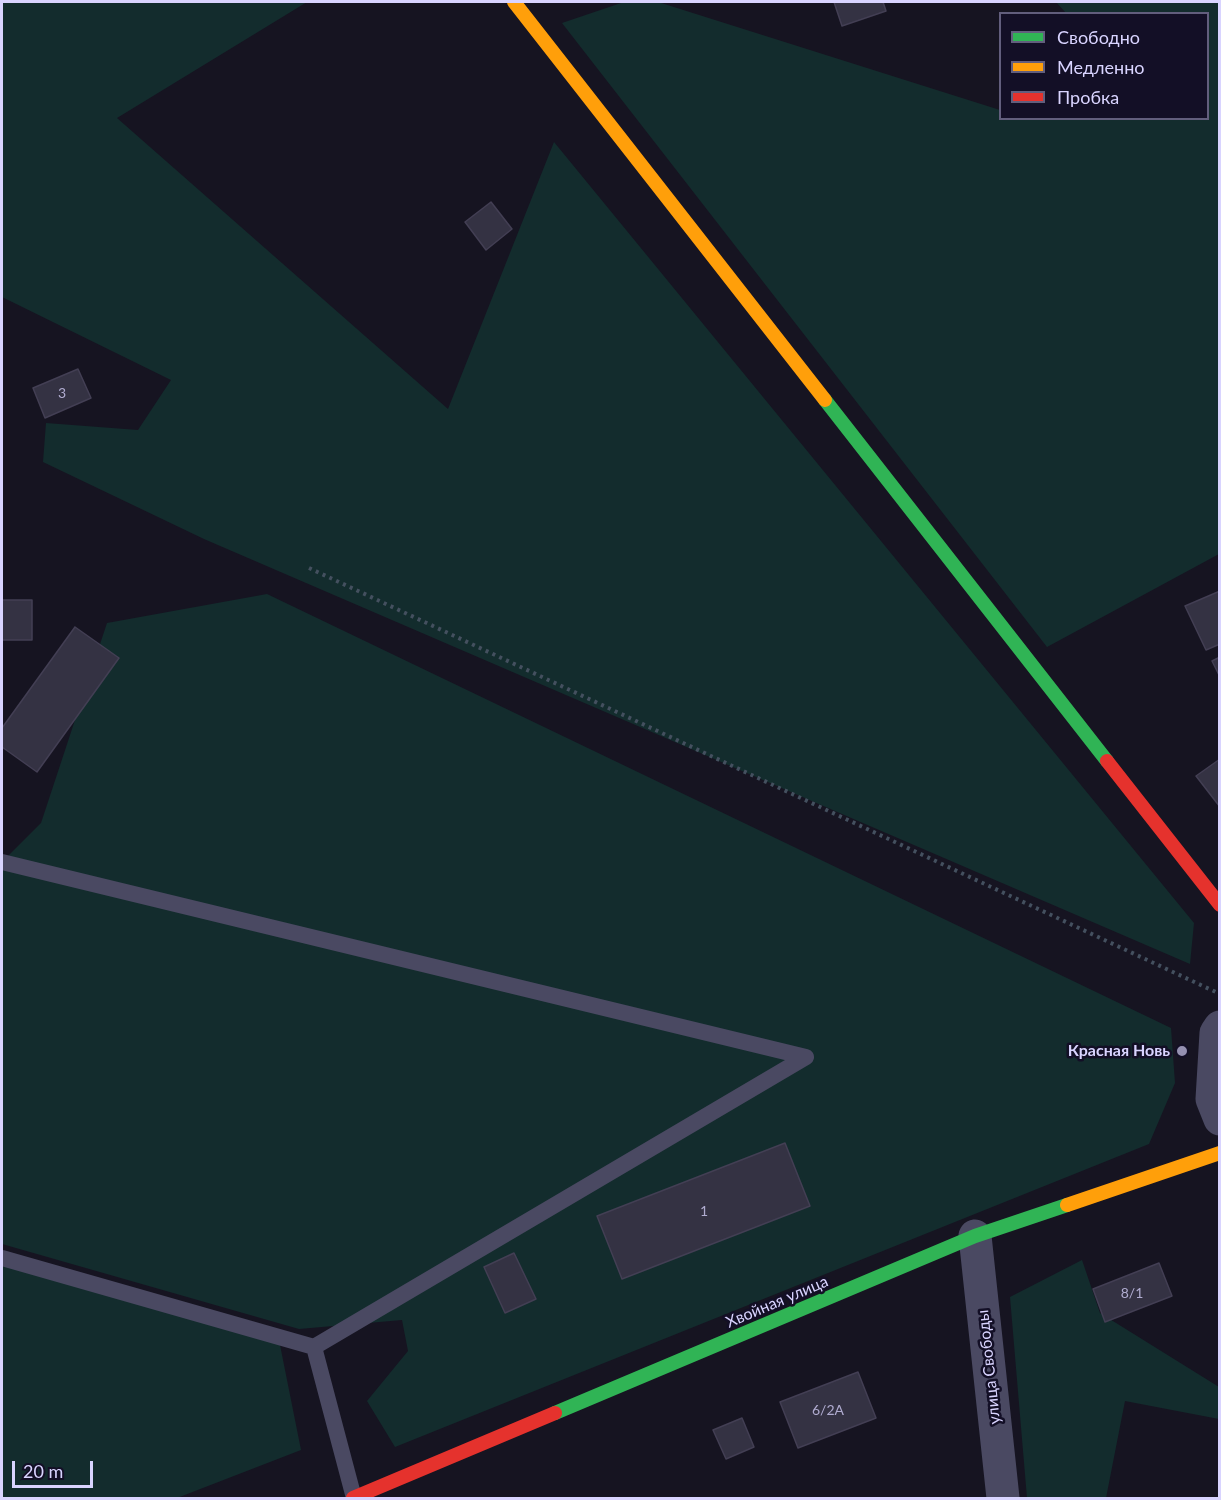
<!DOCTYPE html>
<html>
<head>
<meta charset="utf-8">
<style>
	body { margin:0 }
	#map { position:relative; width:1221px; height:1500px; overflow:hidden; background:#161421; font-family:Lato,sans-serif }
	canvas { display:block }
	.frame { position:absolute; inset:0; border:3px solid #d9d4ff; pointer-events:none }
	.legend { position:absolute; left:999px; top:12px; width:210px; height:108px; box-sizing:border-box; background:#130f26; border:2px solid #625e7d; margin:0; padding:8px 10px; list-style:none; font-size:18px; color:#d9d4ff }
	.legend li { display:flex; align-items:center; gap:12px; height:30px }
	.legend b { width:30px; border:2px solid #625e7d }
	.scale { position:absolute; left:12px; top:1461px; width:81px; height:27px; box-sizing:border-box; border:3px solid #d9d4ff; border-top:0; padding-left:8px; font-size:18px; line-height:21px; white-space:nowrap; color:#d9d4ff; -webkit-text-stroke:4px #130f26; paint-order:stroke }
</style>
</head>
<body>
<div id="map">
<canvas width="1221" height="1500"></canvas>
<div class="frame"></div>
<ul class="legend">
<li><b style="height:8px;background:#30b455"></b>Свободно</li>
<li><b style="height:8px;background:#ff9f0a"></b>Медленно</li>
<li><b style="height:8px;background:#e5322d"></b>Пробка</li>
</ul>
<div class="scale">20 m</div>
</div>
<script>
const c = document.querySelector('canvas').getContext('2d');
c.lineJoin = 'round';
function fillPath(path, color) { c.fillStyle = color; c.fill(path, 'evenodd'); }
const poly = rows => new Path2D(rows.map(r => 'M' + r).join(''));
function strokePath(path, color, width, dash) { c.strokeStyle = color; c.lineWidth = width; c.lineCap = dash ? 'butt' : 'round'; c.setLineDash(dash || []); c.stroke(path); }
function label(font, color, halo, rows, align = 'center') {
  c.font = font + ' Lato,sans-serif'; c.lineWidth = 5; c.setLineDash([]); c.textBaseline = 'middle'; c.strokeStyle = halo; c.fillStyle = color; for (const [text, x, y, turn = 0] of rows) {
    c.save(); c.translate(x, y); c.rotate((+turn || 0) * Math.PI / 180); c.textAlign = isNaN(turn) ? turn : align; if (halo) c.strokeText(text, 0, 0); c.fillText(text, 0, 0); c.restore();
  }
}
const green = poly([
	[2,2,307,2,117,118,448,409,554,142,1194,923,1190,964,204,539,43,462,46,423,138,430,171,380,2,297],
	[624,2,658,2,1000,110,1000,118,1208,118,1208,14,1066,13,1056,2,1219,2,1219,554,1047,647,562,23],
	[267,594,1171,1028,1175,1083,1149,1144,395,1447,367,1401,408,1351,402,1320,299,1329,2,1244,2,862,41,823,107,623],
	[1082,1260,1100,1313,1219,1387,1219,1419,1125,1401,1106,1498,1027,1498,1010,1297],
	[2,1262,279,1340,301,1450,177,1498,2,1498]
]);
const building = poly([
	[834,2,883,2,886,11,842,26,834,2],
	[491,202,512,229,486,250,465,222,491,202],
	[78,369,91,398,45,418,33,388,78,369],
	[1220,591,1220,644,1206,650,1185,606,1220,591],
	[2,600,32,600,32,640,2,640,2,600],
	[75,627,119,658,37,772,2,747,2,728,75,627],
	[1220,657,1220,677,1212,661,1220,657],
	[1220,759,1220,807,1196,776,1220,759],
	[785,1143,810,1206,622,1279,597,1216,785,1143],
	[514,1253,536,1299,505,1313,484,1267,514,1253],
	[1159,1263,1172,1296,1105,1322,1093,1289,1159,1263],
	[858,1372,876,1418,798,1448,780,1402,858,1372],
	[742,1418,754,1447,726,1459,713,1430,742,1418]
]);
const path = poly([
	[309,568,1220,994]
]);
const lane = poly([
	[2,862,806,1057,314,1347],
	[2,1258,314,1347,354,1498]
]);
const street = poly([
	[1220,1027,1216,1033,1212,1099,1220,1119],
	[975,1236,1003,1498]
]);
const fast = poly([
	[825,400,1107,761],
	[555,1413,975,1236,1067,1205]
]);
const slow = poly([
	[514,2,825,400],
	[1067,1205,1220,1153]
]);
const jam = poly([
	[1107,761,1220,905],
	[353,1498,555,1413]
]);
const markers = [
	[1182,1051,6,"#9591b1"]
];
const numberNames = [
	["3",62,393],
	["1",704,1211],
	["8/1",1132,1293],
	["6/2А",828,1410]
];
const poiNames = [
	["Красная Новь",1170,1051]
];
const streetNames = [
	["Хвойная улица",777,1302,-23],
	["улица Свободы",989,1367,-96]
];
fillPath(green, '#132c2d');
fillPath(building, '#343243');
strokePath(building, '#433f54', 1.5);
strokePath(path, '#44505f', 4, [3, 4.5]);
strokePath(lane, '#4a4962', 16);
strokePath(street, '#4a4962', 33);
strokePath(fast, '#30b455', 14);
strokePath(slow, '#ff9f0a', 14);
strokePath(jam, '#e5322d', 14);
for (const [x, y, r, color] of markers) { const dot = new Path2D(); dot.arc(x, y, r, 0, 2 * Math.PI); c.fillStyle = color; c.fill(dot); strokePath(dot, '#130f26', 2); }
label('14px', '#b0acd0', null, numberNames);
label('bold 16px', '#d9d4ff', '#130f26', poiNames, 'right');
label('16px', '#d9d4ff', '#130f26', streetNames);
</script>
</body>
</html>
